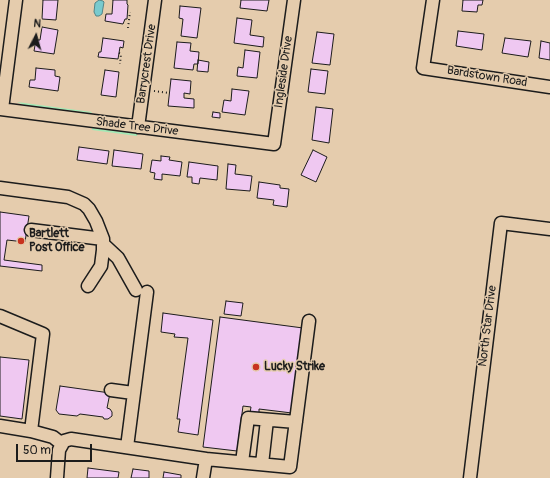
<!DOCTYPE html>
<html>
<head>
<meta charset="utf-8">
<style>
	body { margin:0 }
	#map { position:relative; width:550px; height:478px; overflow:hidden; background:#e5ccad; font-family:Pangolin,sans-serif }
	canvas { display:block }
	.north { position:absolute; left:16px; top:16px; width:40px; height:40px; -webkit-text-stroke:3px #e5ccad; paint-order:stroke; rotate:6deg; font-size:11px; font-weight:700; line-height:16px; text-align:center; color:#1c1c1c }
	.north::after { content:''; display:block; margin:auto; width:14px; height:18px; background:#1c1c1c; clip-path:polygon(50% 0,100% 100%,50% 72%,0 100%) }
	.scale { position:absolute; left:16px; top:444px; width:76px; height:18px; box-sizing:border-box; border:2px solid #1c1c1c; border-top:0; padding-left:5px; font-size:12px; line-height:14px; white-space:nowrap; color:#1c1c1c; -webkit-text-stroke:3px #e5ccad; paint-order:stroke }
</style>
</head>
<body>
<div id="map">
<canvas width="550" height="478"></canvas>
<div class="north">N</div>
<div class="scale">50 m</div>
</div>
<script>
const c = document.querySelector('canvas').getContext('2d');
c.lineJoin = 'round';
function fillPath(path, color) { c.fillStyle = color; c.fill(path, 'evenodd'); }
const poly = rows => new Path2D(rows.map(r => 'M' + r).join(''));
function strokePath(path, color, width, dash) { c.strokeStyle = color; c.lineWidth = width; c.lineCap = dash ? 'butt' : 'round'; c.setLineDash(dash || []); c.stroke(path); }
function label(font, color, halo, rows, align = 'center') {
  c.font = font + ' Pangolin,sans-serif'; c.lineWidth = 3; c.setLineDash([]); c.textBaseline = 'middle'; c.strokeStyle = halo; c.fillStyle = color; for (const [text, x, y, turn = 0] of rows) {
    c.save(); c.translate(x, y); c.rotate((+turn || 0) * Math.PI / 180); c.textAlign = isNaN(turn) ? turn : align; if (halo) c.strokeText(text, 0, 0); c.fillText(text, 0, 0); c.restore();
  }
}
const green = poly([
	[17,102,92,112,91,113,24,105],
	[92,128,137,134,137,136,92,130]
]);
const water = poly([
	[99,0,103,1,104,2,102,14,99,16,96,16,94,12,95,3,99,0]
]);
const building = poly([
	[43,0,58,0,56,20,42,19,43,0],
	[113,0,127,0,127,4,128,5,127,19,125,19,123,24,105,21,106,14,112,14,113,0],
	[241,0,269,0,267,11,240,8,241,0],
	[463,0,483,0,482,5,478,5,477,12,462,11,463,0],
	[180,6,201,8,197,38,181,36,183,19,179,18,180,6],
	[237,18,252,20,250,35,264,37,263,47,234,43,237,18],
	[42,27,58,30,54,54,34,51,36,40,40,40,42,27],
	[458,31,484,34,482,50,456,46,458,31],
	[317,32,334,34,330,65,312,63,317,32],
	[103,38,124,41,123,48,120,47,118,59,98,57,99,52,101,52,103,38],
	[505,38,531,41,528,57,502,53,505,38],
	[541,41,550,43,550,60,539,58,541,41],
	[177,42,191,43,190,51,199,52,198,64,194,64,193,70,174,68,177,42],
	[245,50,260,52,257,78,237,76,238,67,243,68,245,50],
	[198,60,209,62,208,72,197,71,198,60],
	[36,68,55,70,55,76,60,77,58,91,29,87,30,80,35,80,36,68],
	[311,69,328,71,325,94,308,92,311,69],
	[105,70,119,72,116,97,101,95,105,70],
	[171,79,191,81,190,94,184,93,184,98,194,99,194,108,168,106,171,79],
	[232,89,249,91,245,115,222,112,224,100,231,101,232,89],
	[316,107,333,109,329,143,312,140,316,107],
	[213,112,220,113,220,118,212,117,213,112],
	[79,147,109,151,107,164,77,160,79,147],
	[114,150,143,154,141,169,112,166,114,150],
	[313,150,327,157,316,182,301,175,313,150],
	[161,156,170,157,169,160,182,162,180,176,162,174,162,180,154,179,155,173,150,172,152,160,161,161,161,156],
	[189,162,218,166,217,180,200,178,199,184,192,183,192,177,187,177,189,162],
	[228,164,236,165,235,174,252,176,250,191,226,189,228,164],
	[259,182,280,185,280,188,289,189,287,207,273,205,274,200,257,198,259,182],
	[0,212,29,216,25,242,7,240,4,260,42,265,42,271,0,266,0,212],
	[226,301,243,303,241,316,224,314,226,301],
	[163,313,213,320,198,435,178,432,180,419,177,419,188,338,174,337,175,334,161,332,163,313],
	[220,317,303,328,292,413,259,409,259,414,250,413,251,407,243,406,237,451,203,447,220,317],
	[0,357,29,360,22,419,0,416,0,357],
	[60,386,110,393,107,408,110,409,112,412,112,416,108,419,104,419,103,417,80,414,77,416,59,414,56,410,60,386],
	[88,468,119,472,118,478,87,478,88,468],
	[133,469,149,471,149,478,131,478,133,469],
	[164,472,181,475,181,478,163,478,164,472]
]);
const path = poly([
	[128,28,130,12],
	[119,53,121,54,120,64],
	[154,91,169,93]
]);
const minor = poly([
	[433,0,423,68,550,87],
	[0,109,274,144,294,0],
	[2,109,16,0],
	[138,127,155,0],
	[0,188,68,197,84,204,89,209,96,221,103,239,103,250,101,266,88,286],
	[31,230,103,239],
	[103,244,118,258,136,290],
	[0,316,43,334,31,431,53,437,62,444],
	[111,390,133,393],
	[0,426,31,431],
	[127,447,147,292],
	[242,462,248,418,296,422],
	[262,464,267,420],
	[57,478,59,450,64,441,71,439,206,459,290,467,309,321],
	[203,478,206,459],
	[470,478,501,223,550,229]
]);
const markers = [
	[21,241,4,"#c8321e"],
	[256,367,4,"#c8321e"]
];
const streetNames = [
	["Barrycrest Drive",147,64,-82],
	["Ingleside Drive",284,72,-82],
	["Bardstown Road",487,77,9],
	["Shade Tree Drive",137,127,7],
	["North Star Drive",488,326,-83]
];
const poiNames = [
	["Bartlett",29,234],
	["Post Office",29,248],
	["Lucky Strike",264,367]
];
fillPath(green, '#a3e9b6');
fillPath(water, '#78cace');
strokePath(water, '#538487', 1);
fillPath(building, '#efc8f1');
strokePath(building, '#1c1c1c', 1);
strokePath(minor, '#1c1c1c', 15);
strokePath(path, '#1c1c1c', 2, [1, 3]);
strokePath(minor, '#e5ccad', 12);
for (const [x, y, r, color] of markers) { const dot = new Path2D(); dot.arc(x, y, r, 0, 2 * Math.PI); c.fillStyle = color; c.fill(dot); strokePath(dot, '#e5ccad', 1.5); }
label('12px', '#1c1c1c', '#e5ccad', streetNames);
label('bold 12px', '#1c1c1c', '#e5ccad', poiNames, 'left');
</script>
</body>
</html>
